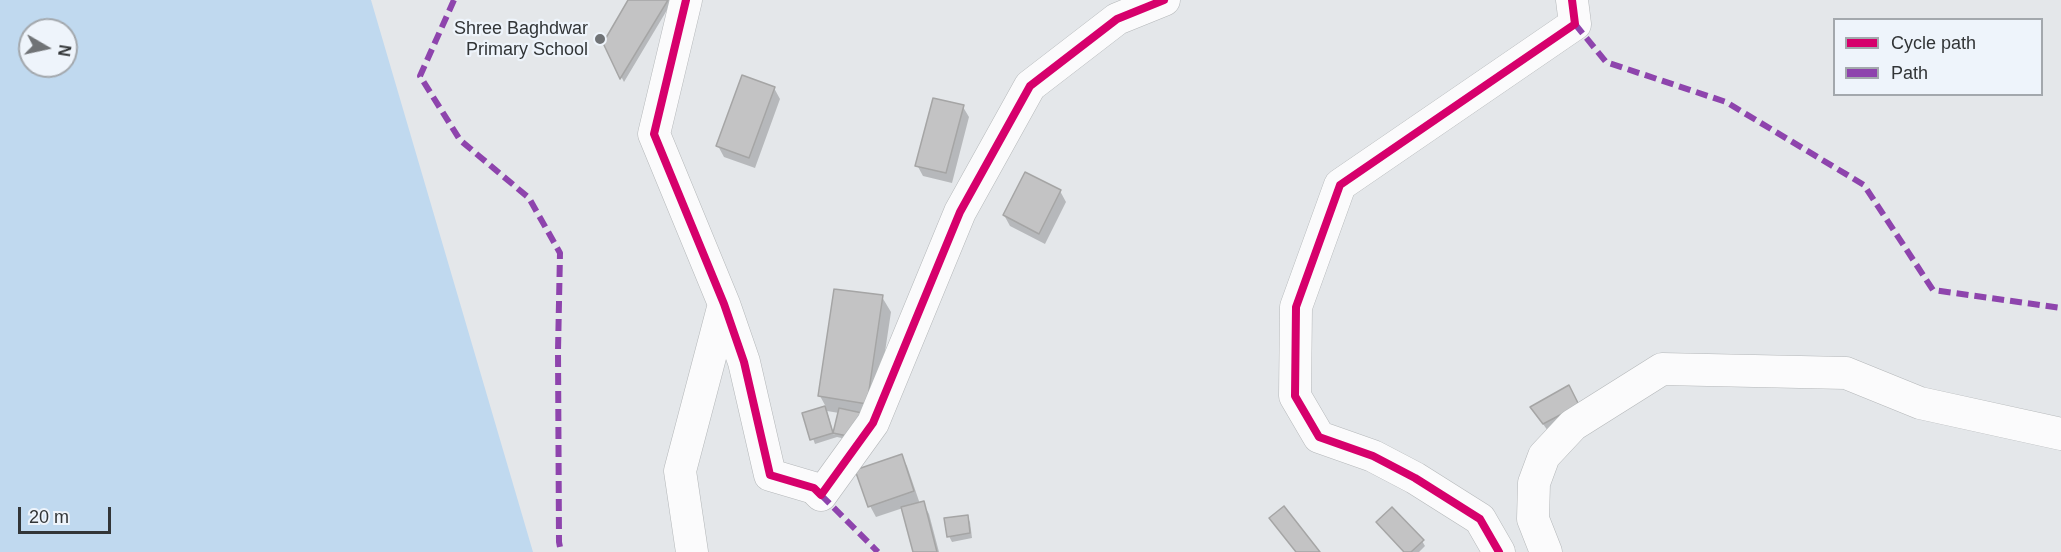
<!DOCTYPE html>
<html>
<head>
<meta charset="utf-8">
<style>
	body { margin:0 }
	#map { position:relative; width:2061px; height:552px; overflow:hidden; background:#e4e7ea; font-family:Arial,sans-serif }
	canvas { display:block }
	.legend { position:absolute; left:1833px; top:18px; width:210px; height:78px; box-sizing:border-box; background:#eef4fb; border:2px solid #a3a8ad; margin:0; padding:8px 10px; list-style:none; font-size:18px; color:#323537 }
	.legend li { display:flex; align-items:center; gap:12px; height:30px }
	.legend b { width:30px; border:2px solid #a3a8ad }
	.north { position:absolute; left:18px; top:18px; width:60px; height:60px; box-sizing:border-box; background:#eef4fb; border:2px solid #a3a8ad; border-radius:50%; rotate:99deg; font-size:16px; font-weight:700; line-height:24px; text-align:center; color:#323537 }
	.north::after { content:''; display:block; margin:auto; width:21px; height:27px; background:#707376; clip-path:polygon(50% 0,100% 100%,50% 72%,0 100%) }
	.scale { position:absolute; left:18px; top:507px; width:93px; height:27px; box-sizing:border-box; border:3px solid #323537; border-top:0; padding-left:8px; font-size:18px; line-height:21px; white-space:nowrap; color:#323537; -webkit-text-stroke:4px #eef4fb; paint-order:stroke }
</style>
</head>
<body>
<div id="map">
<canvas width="2061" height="552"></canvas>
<ul class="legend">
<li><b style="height:8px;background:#d6006c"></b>Cycle path</li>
<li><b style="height:8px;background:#8e44ad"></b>Path</li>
</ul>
<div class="north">N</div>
<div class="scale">20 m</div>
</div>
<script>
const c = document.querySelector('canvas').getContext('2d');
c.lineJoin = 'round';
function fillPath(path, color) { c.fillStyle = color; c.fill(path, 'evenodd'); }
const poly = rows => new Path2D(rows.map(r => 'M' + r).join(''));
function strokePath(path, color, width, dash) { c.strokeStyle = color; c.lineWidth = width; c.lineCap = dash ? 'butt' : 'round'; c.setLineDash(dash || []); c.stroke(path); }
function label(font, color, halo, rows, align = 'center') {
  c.font = font + ' Arial,sans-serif'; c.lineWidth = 4.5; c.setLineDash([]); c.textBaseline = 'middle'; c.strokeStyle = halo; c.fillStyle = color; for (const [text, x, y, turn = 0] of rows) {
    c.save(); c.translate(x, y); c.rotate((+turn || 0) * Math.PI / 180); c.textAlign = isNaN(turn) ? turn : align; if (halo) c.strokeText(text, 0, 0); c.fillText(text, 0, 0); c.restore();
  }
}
const green = poly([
	[0,0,371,0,533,552,0,552],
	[30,30,66,30,66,66,30,66]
]);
const shadow = poly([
	[630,0,673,0,624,82,604,43],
	[774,88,780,99,755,168,724,157,718,146],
	[963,107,969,117,952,183,923,176,917,165],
	[1060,191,1066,202,1045,244,1010,226,1004,215],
	[882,297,891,312,875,418,860,442,837,437,815,444,804,414,826,407,820,396],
	[827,411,839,413,834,435],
	[1574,398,1550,434,1532,408],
	[901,455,907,466,920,504,923,503,929,514,939,552,914,552,903,508,876,517,870,506],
	[967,516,970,522,972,538,952,542,949,536],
	[1377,522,1422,541,1425,546,1419,552,1404,552]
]);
const building = poly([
	[628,0,668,0,620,79,603,43,628,0],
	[742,75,775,87,749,158,716,146,742,75],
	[933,98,964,105,946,173,915,166,933,98],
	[1025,172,1061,190,1039,234,1003,215,1025,172],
	[834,289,883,295,867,404,818,396,834,289],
	[1569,385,1579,405,1543,424,1530,407,1569,385],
	[825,406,833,433,810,440,802,413,825,406],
	[839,408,862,413,857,438,833,433,839,408],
	[902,454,914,491,868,507,855,470,902,454],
	[924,501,937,552,913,552,901,507,924,501],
	[1284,506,1320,552,1296,552,1269,518,1284,506],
	[1392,507,1424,540,1411,552,1404,552,1376,522,1392,507],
	[968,515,970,533,947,537,944,518,968,515]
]);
const street = poly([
	[686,0,654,134,724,304,744,362,770,475,814,488,821,495,873,423,960,212,1030,86,1117,19,1164,0],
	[692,552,680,471,724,304],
	[1499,552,1480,519,1415,478,1373,456,1319,437,1295,396,1296,307,1340,185,1575,24,1572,0],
	[1546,552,1533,519,1534,483,1544,456,1573,425,1662,369,1846,373,1920,403,2061,434]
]);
const quiet = poly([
	[454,0,420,76,460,140,529,198,560,253,558,351,559,542,561,552],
	[1575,24,1606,62,1726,102,1864,185,1933,290,2061,308],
	[821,495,878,552]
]);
const cycleway = poly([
	[686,0,654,134,724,304,744,362,770,475,814,488,821,495,873,423,960,212,1030,86,1117,19,1164,0],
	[1499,552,1480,519,1415,478,1373,456,1319,437,1295,396,1296,307,1340,185,1575,24,1572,0]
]);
const markers = [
	[600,39,6,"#707376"]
];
const poiNames = [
	["Shree Baghdwar",588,29],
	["Primary School",588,50]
];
fillPath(green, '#c0d9ef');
fillPath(shadow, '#0003');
fillPath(building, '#c3c3c4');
strokePath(building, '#a5a5a5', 1.5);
strokePath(street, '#b4b7b9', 33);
strokePath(street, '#fbfbfc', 32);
strokePath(quiet, '#8e44ad', 6, [12, 6]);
strokePath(cycleway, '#d6006c', 8);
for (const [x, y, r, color] of markers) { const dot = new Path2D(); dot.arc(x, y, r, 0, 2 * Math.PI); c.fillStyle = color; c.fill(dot); strokePath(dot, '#eef4fb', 2); }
label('18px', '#323537', '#eef4fb', poiNames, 'right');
</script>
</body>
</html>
